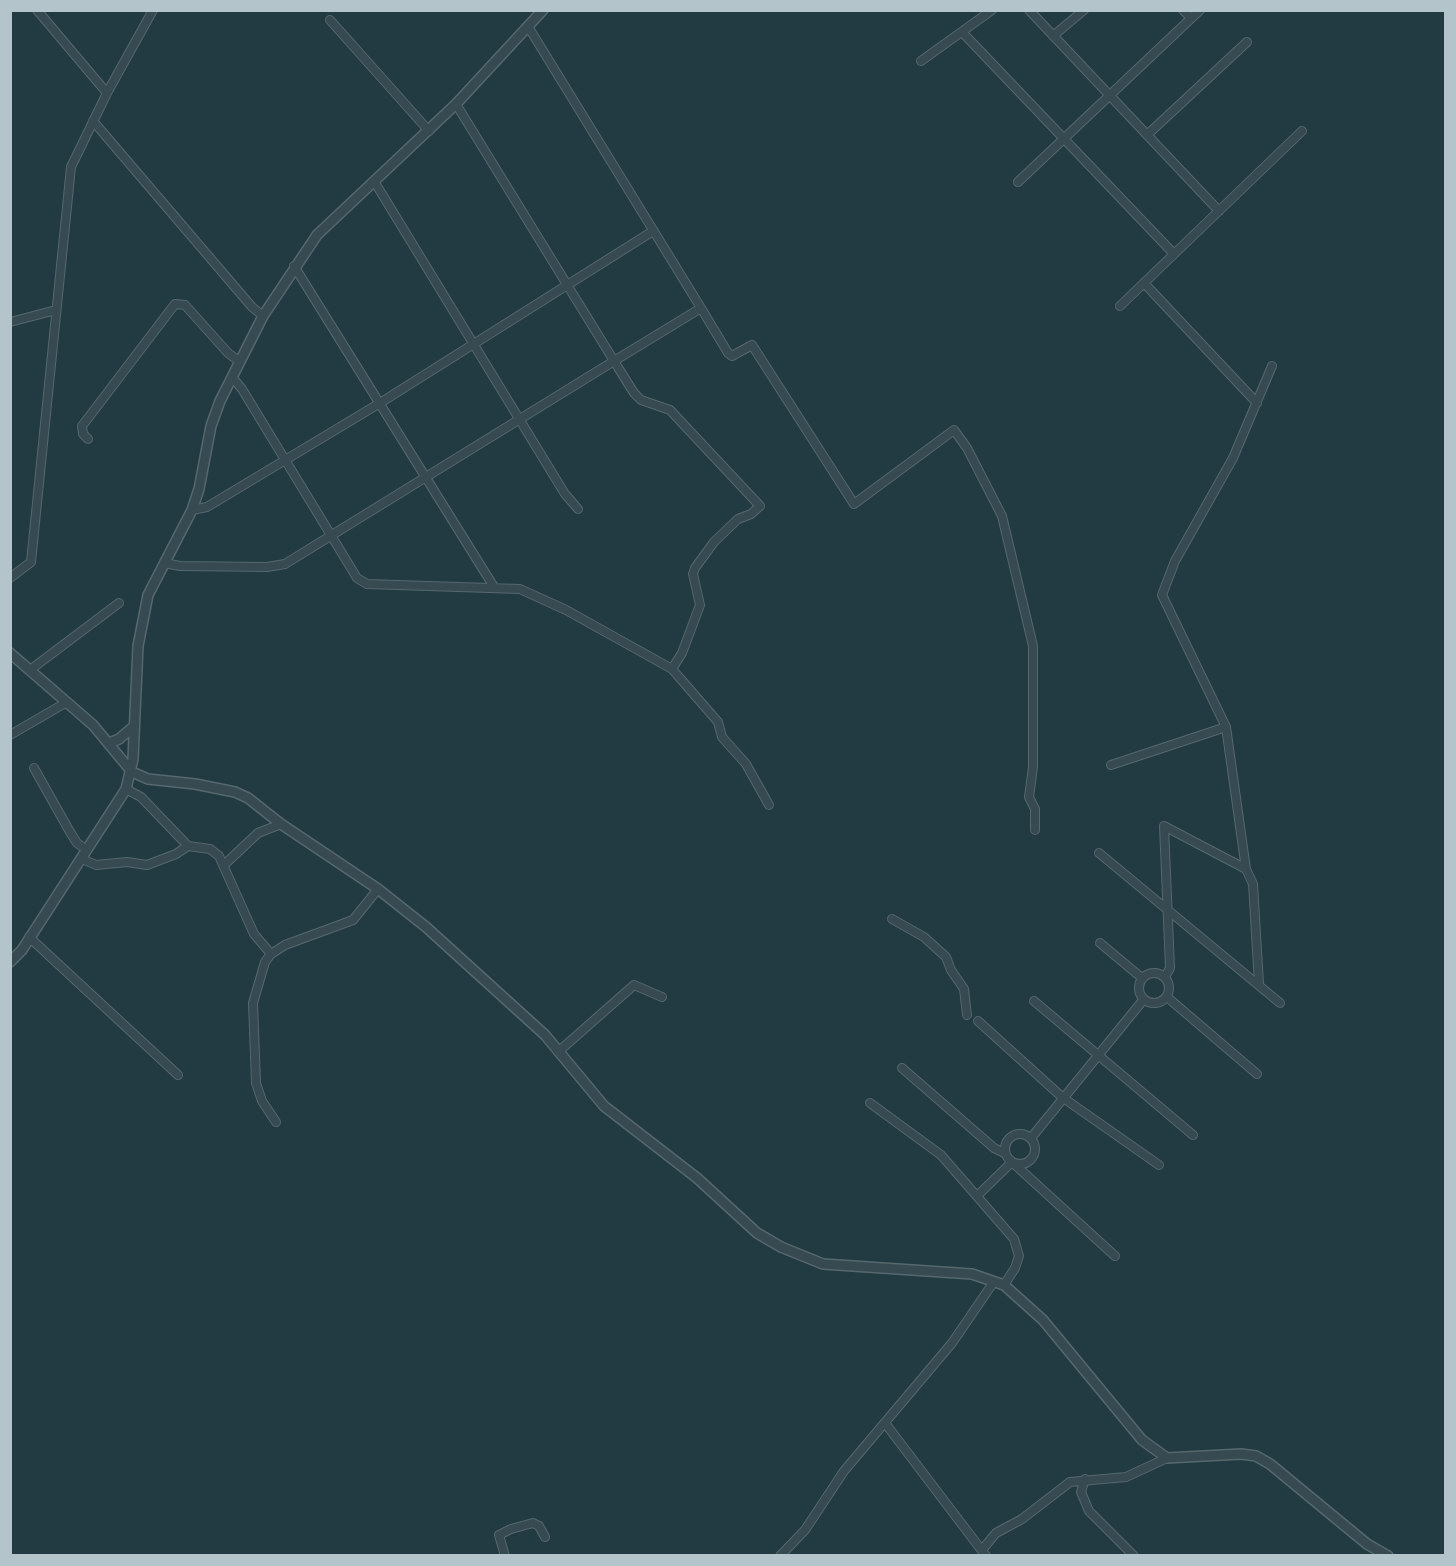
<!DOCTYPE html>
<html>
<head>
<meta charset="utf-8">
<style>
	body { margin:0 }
	#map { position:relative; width:1456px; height:1566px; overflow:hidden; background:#223a41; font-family:Signika,sans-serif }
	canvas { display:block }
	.frame { position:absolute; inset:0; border:12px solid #b3c5cb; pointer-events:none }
</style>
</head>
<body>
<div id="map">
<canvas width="1456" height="1566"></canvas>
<div class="frame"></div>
</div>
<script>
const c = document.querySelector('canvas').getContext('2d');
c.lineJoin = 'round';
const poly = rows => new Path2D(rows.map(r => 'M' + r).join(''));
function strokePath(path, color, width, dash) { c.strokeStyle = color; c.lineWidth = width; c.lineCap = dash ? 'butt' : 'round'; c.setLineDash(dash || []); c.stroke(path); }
const minor = poly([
	[37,10,107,93],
	[1029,10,1219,211],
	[1183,10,1191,18],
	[330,20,429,131],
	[529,28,701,308,614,361,634,393,641,400,670,410,760,506,751,514,738,519,714,542,695,568,693,574,700,605,682,653,672,669],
	[962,32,1174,254],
	[1053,36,1084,10],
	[921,61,992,10],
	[93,121,252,307,263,316],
	[1147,135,1247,42],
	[374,181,565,494,578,509],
	[1018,182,1200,10],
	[294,266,494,587],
	[1144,283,1257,403],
	[1120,306,1302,131],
	[701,308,728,353,732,356,752,345,854,504,954,430,967,448,1002,516,1033,646,1033,767,1029,797,1035,809,1035,830],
	[10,322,56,310],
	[232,377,242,389,357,578,367,584,520,589,566,610,672,669,718,722,722,737,746,764,769,805],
	[88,439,83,434,82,426,175,304,185,305,228,353,240,362],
	[192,510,207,507,380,403,653,231],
	[164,563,180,566,267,567,285,564,614,361,456,104],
	[10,578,31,562,71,167,107,93,153,10],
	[30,670,119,603],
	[10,735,67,702],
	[1111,765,1226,727],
	[34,768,70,832,77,843,87,850],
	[126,789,141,797,188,846,210,849,219,856,254,934,271,954],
	[1099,853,1280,1003],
	[82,859,96,865,127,862,147,865,176,854,188,846],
	[224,865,258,833,281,824],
	[892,919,924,937,946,957,951,970,964,989,967,1015],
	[29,937,178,1075],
	[1100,943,1142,978],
	'1139 988a15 15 0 1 1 30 0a15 15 0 1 1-30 0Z',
	[1165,977,1170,968,1164,826,1246,869],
	[1259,983,1253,884,1246,869,1226,727,1162,595,1175,561,1233,458,1272,366],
	[1167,997,1257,1074],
	[1034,1001,1193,1135],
	[978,1021,1062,1097,1159,1165],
	[558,1052,634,985,662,997],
	[902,1068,994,1148,1006,1154],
	[870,1103,941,1155,1014,1239,1019,1256,1015,1268,1004,1285],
	[276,1122,262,1101,256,1083,253,1003,265,962,271,954,285,945,353,920,378,889],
	'1005 1149a15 15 0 1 1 30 0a15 15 0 1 1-30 0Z',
	[1031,1138,1144,999],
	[977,1196,1012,1162,1115,1256],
	[885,1423,986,1556],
	[1085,1479,1081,1492,1089,1511,1134,1556],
	[982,1550,996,1533,1022,1519,1070,1482,1126,1477,1167,1458],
	[505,1556,499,1535,511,1529,533,1523,539,1526,545,1537],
	[780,1556,805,1530,844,1471,952,1343,993,1283]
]);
const tertiary = poly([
	[10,653,93,725,132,772,148,779,195,784,235,792,248,798,281,824,378,889,426,927,545,1035,604,1106,697,1178,757,1233,781,1247,823,1264,972,1274,1004,1285,1043,1320,1142,1440,1167,1458,1241,1454,1256,1456,1270,1464,1367,1544,1388,1556],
	[109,743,119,739,132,728],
	[10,962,22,950,126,789,133,759,138,646,148,595,192,510,199,489,211,426,220,401,263,316,317,235,456,104,543,10]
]);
strokePath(minor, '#55686e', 10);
strokePath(tertiary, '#55686e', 12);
strokePath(minor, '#374a51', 8);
strokePath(tertiary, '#374a51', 9);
</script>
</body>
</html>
